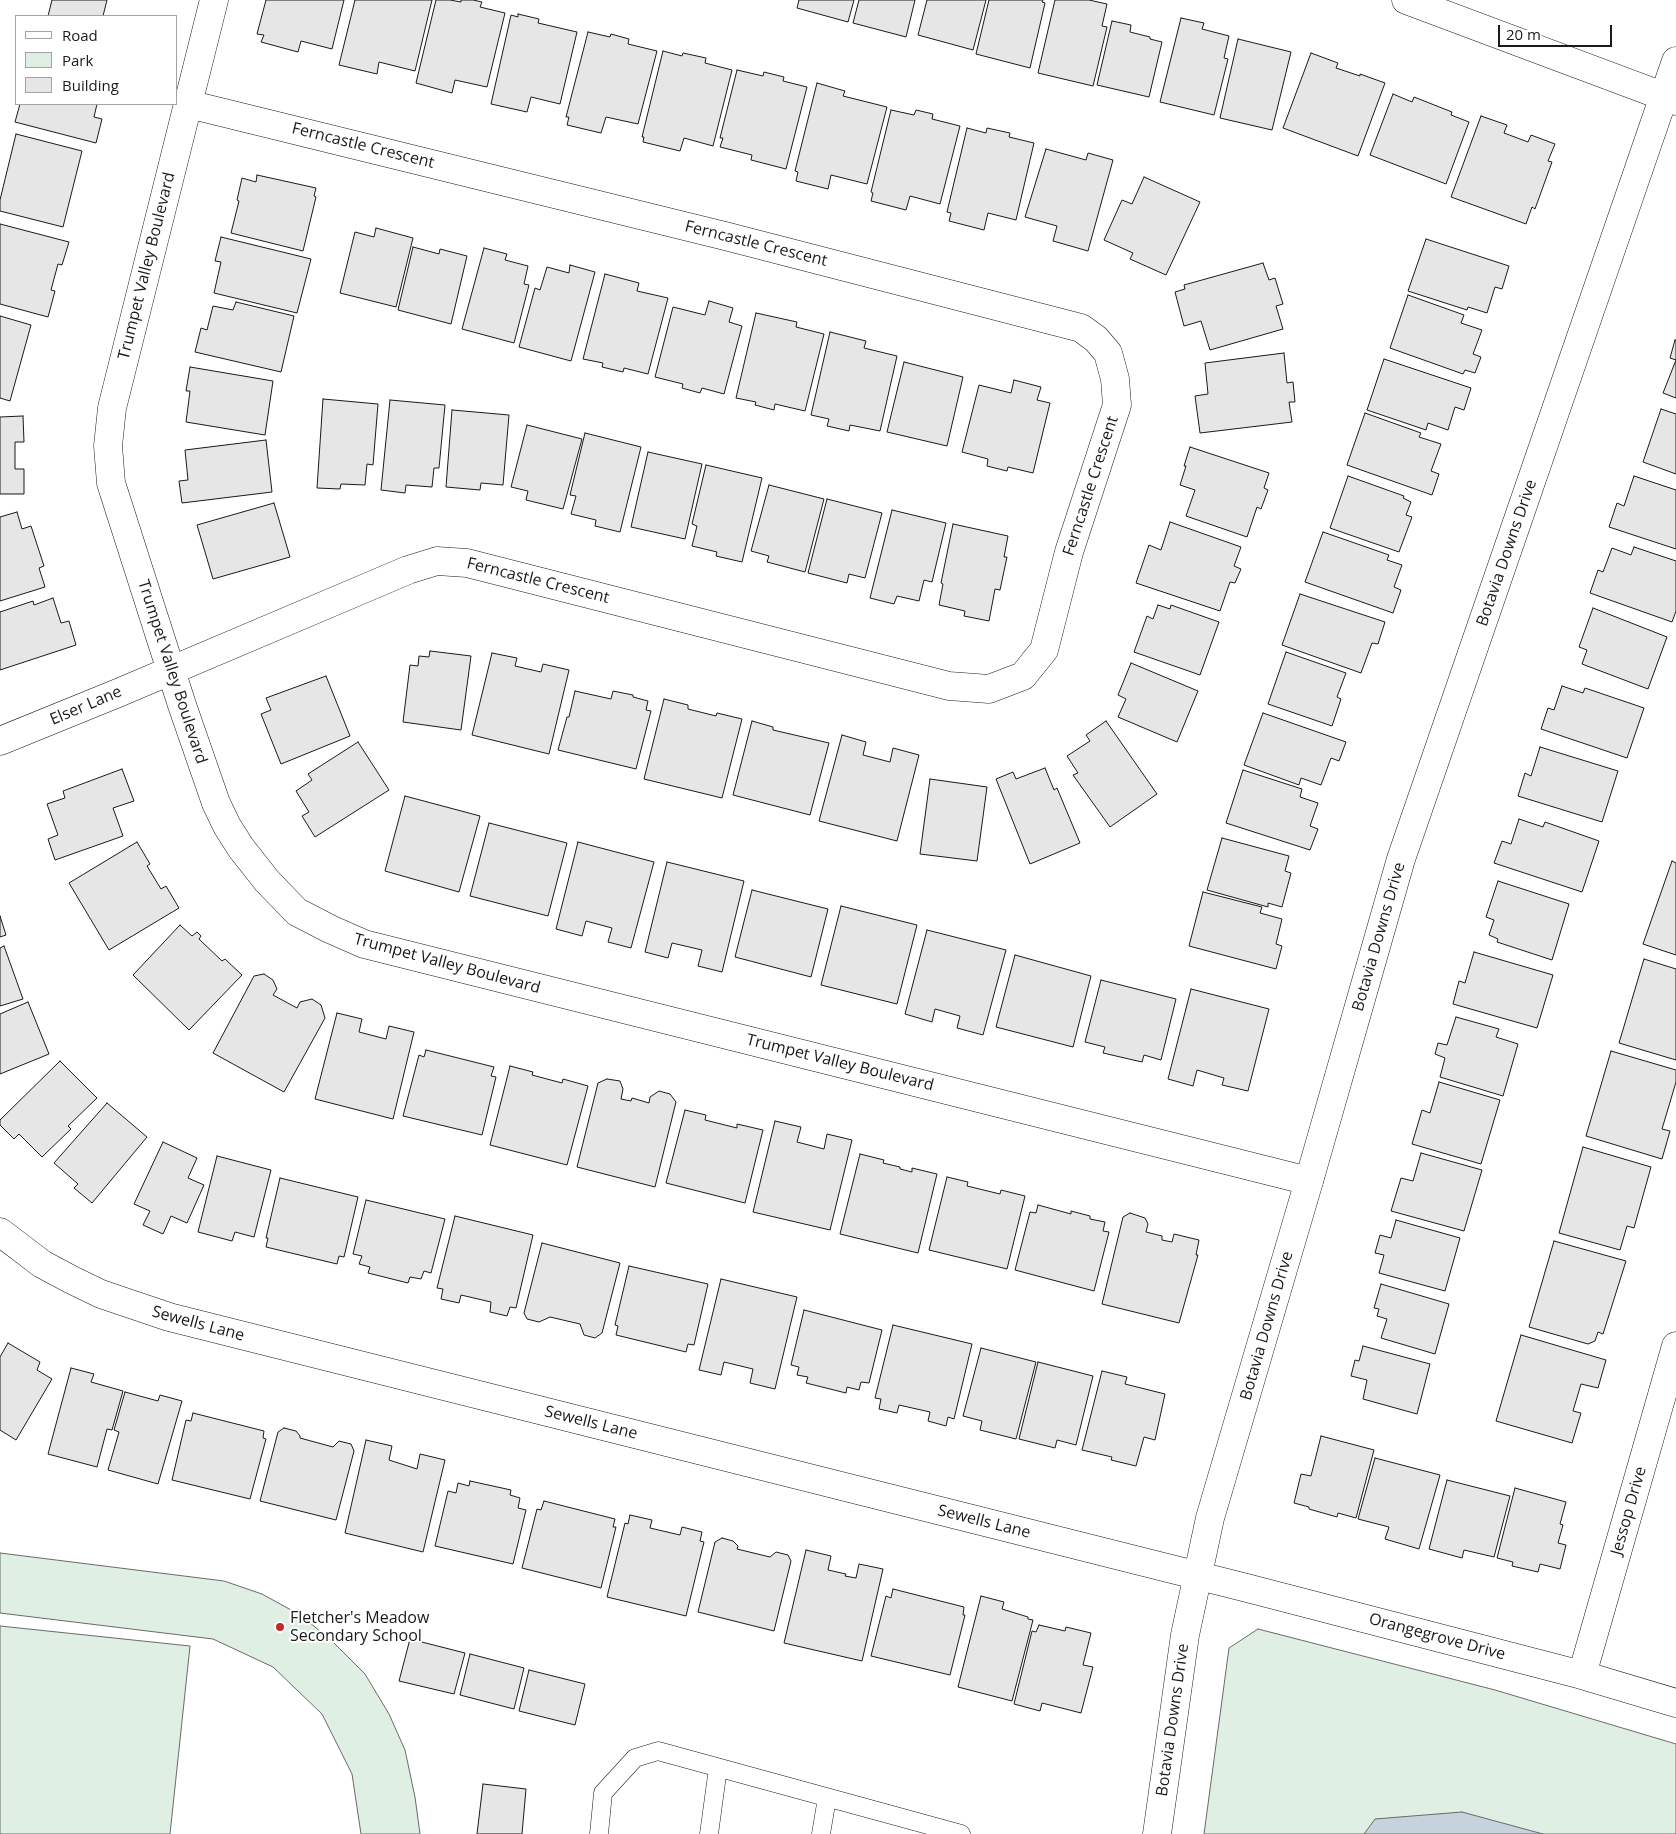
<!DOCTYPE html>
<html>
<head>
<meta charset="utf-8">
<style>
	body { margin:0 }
	#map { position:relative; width:1676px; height:1834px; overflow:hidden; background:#fff; font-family:"Open Sans",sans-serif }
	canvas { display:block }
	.legend { position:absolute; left:15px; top:15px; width:162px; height:90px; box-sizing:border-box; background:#fff; border:1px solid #a3a3a3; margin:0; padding:6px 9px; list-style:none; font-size:15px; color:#1a1a1a }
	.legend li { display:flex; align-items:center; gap:10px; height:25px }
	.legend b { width:25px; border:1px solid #a3a3a3 }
	.scale { position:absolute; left:1498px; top:25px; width:114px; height:22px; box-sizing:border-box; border:2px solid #1a1a1a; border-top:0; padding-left:6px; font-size:15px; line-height:18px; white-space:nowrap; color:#1a1a1a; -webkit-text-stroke:4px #fff; paint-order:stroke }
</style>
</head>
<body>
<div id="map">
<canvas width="1676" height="1834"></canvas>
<ul class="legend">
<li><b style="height:6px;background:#fff"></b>Road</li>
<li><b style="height:14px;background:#e0efe3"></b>Park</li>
<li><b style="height:14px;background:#e6e6e6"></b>Building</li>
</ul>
<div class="scale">20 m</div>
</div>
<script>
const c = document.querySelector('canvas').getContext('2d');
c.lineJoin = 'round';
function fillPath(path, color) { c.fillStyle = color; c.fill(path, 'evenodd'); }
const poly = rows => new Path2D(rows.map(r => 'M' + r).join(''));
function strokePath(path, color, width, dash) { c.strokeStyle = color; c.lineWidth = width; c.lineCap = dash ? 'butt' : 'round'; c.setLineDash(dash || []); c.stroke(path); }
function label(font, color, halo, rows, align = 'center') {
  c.font = font + ' "Open Sans",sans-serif'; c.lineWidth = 4; c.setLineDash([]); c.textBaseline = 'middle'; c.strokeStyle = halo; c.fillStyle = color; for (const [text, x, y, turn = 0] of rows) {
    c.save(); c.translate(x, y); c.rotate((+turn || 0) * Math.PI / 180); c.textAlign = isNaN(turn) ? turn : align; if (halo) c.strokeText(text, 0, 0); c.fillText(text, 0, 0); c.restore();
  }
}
const green = poly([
	[0,1553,224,1581,262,1594,302,1616,334,1643,365,1674,389,1714,405,1750,415,1797,420,1834,361,1834,352,1774,322,1714,273,1667,213,1639,0,1613,0,1553],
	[0,1626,190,1646,170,1834,0,1834,0,1626],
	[1258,1629,1495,1690,1676,1744,1676,1834,1204,1834,1229,1648,1258,1629]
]);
const water = poly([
	[1462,1812,1543,1834,1364,1834,1375,1819,1462,1812]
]);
const building = poly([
	[52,0,107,0,103,16,48,16,52,0],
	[266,0,344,0,332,49,301,41,298,52,261,42,264,35,257,34,266,0],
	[355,0,432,0,415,71,379,62,377,74,339,65,355,0],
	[436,0,450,0,461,2,461,0,473,0,482,2,480,7,505,13,487,87,455,80,452,93,416,83,436,0],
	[799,0,854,0,848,22,797,8,799,0],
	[859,0,915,0,906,37,853,23,859,0],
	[927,0,986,0,973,50,918,35,927,0],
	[989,0,1043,0,1042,2,1045,3,1030,68,976,54,989,0],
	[1055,0,1089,0,1107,4,1102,26,1107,27,1093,86,1038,73,1055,0],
	[518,14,539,19,538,23,577,32,560,104,531,97,527,112,491,104,511,15,518,17,518,14],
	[1181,18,1204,23,1202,29,1229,36,1224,58,1228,59,1214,115,1160,102,1181,18],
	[1112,21,1131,25,1130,32,1150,37,1150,39,1162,42,1149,97,1097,85,1112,21],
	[588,32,610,37,611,34,629,39,628,44,657,51,638,124,606,117,601,133,567,125,569,117,566,117,588,32],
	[1238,39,1291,52,1272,130,1220,118,1238,39],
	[663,51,682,56,683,53,706,58,705,63,732,70,713,146,684,138,680,151,643,142,644,137,642,137,663,51],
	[1311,53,1338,63,1336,68,1360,76,1360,74,1385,83,1358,156,1283,128,1311,53],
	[737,70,763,76,764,72,784,77,783,81,807,87,786,169,751,160,752,155,720,147,723,138,720,138,737,70],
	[817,83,845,91,843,96,887,107,867,184,831,175,828,189,796,181,798,172,795,171,817,83],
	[1393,94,1412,102,1414,97,1452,112,1451,115,1469,122,1446,184,1370,155,1393,94],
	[20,104,97,104,94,117,102,119,96,143,15,122,20,104],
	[891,110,914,115,916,110,933,114,932,119,960,126,940,204,910,196,906,210,871,201,873,193,871,192,891,110],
	[1481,116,1507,125,1504,133,1528,142,1531,135,1555,144,1548,161,1552,162,1535,209,1532,207,1526,224,1451,197,1481,116],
	[967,128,986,133,987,128,1010,133,1009,137,1034,143,1016,220,988,213,984,230,949,221,951,213,947,212,967,128],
	[16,134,82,151,63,227,0,211,0,200,16,134],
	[1046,149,1086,160,1088,153,1113,160,1088,251,1053,241,1057,226,1025,217,1046,149],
	[257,175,316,188,314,196,316,197,303,251,231,233,239,201,237,200,242,178,256,182,257,175],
	[1144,177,1200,202,1166,275,1130,259,1133,253,1104,240,1122,200,1132,204,1144,177],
	[0,224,69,242,62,265,58,264,51,290,55,291,48,317,0,304,0,224],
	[376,228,413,238,396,307,340,293,355,232,374,237,376,228],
	[221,237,311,259,297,313,214,293,221,262,215,261,221,237],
	[1426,239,1509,266,1502,289,1495,287,1487,313,1468,307,1467,310,1408,291,1426,239],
	[413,247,439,254,440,249,467,256,451,324,398,310,413,247],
	[484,248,507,254,505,260,528,266,524,284,529,285,514,343,462,329,484,248],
	[1263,263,1269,280,1275,278,1283,304,1276,306,1283,329,1210,350,1201,321,1184,326,1175,292,1185,289,1184,285,1263,263],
	[570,265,595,272,571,361,519,347,535,288,540,290,547,267,569,273,570,265],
	[605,274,639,283,637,291,668,298,648,374,624,368,623,372,602,367,603,363,583,359,605,274],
	[1408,295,1464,315,1461,323,1482,330,1473,354,1481,357,1475,373,1465,370,1463,374,1390,348,1408,295],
	[709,301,733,308,729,322,742,326,724,394,702,388,700,393,682,388,683,384,655,377,673,307,705,315,709,301],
	[236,302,294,316,281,372,195,352,201,328,207,330,213,306,233,310,236,302],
	[756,313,797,322,796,327,824,334,805,411,775,404,774,410,755,405,756,402,736,398,756,313],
	[0,316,31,325,10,401,0,398,0,316],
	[830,332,866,341,864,348,897,356,880,431,850,425,849,431,827,426,829,419,811,415,830,332],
	[1675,340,1676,340,1676,398,1663,393,1676,360,1670,358,1675,340],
	[1284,353,1287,383,1293,382,1295,402,1289,402,1292,422,1200,433,1195,396,1208,394,1205,363,1284,353],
	[1384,359,1471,388,1464,410,1455,407,1448,430,1428,423,1426,430,1367,410,1384,359],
	[904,362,963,377,947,446,887,432,904,362],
	[190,367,273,381,265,435,186,422,190,391,186,391,190,367],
	[1014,380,1041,387,1037,400,1050,403,1033,473,1008,467,1007,471,987,466,988,459,962,452,979,385,1011,393,1014,380],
	[323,399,378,404,373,465,367,464,365,485,341,484,340,489,317,488,323,399],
	[390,400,445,405,439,468,434,468,432,487,406,485,405,493,381,490,390,400],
	[1661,409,1676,414,1676,474,1643,462,1661,409],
	[452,410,509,415,503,485,481,483,480,490,446,487,452,410],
	[1365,413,1421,433,1419,437,1441,444,1431,471,1439,474,1432,495,1347,465,1365,413],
	[23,416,24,442,15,442,15,469,24,469,24,494,0,494,0,417,23,416],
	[527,425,582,439,563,509,526,500,528,491,511,487,527,425],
	[585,433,641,447,620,532,595,526,596,520,571,514,576,496,570,495,585,433],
	[266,440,272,492,182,503,179,481,188,480,185,450,266,440],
	[1190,447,1269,473,1264,488,1268,490,1261,509,1257,507,1247,537,1186,516,1195,490,1180,485,1186,466,1184,466,1190,447],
	[648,452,702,464,685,539,631,527,648,452],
	[706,465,762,478,742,562,716,556,717,552,692,546,697,526,692,524,706,465],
	[1348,476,1404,496,1403,498,1411,502,1406,515,1412,517,1399,552,1330,528,1348,476],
	[1634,476,1676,490,1676,549,1609,527,1617,503,1624,506,1634,476],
	[769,485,824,499,805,572,767,562,769,556,751,551,769,485],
	[827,499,882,513,865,578,849,574,847,583,808,573,827,499],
	[274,503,290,557,213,579,197,525,274,503],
	[892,510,946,523,932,582,924,580,919,601,897,596,894,604,870,598,892,510],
	[17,512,22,529,31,526,44,566,39,568,45,587,0,601,0,517,17,512],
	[1170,522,1241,547,1234,566,1241,569,1235,583,1230,582,1220,611,1136,583,1149,545,1161,550,1170,522],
	[953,524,1008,536,1004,557,1007,557,1000,590,995,589,989,621,964,616,965,611,939,605,943,584,941,583,953,524],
	[1323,532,1389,555,1387,560,1402,565,1394,587,1401,590,1393,613,1305,582,1323,532],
	[1634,547,1676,561,1676,611,1672,622,1590,593,1598,570,1603,572,1612,548,1631,555,1634,547],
	[1300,594,1385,622,1378,644,1372,643,1361,673,1282,645,1300,594],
	[53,598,61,623,69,621,76,645,0,670,0,612,33,601,34,605,53,598],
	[1158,605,1170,609,1171,605,1219,622,1200,675,1134,652,1147,616,1153,619,1158,605],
	[1593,608,1667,637,1648,689,1582,664,1587,650,1579,647,1593,608],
	[430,651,471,656,461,730,403,722,410,665,418,666,419,656,429,657,430,651],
	[1286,652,1346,673,1337,697,1341,699,1332,726,1268,704,1286,652],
	[492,653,517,658,515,666,541,672,543,664,569,670,549,754,472,735,492,653],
	[1131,663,1198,691,1177,742,1118,717,1126,699,1118,695,1131,663],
	[326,676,350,736,281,764,261,714,271,710,266,698,326,676],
	[1562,686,1583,693,1585,688,1644,708,1627,758,1541,729,1548,708,1554,710,1562,686],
	[575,691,611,699,613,691,633,695,633,697,648,701,646,710,651,711,636,769,558,750,567,717,569,717,575,691],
	[664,699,688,705,688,709,716,716,717,713,742,719,722,798,644,779,664,699],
	[1263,713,1346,742,1339,761,1331,758,1321,785,1301,778,1299,785,1244,765,1263,713],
	[752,721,773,727,773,730,829,743,810,815,733,795,752,721],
	[1106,721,1157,794,1110,827,1073,775,1078,773,1067,756,1090,741,1086,735,1106,721],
	[842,735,866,742,863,755,890,762,893,748,919,755,897,841,819,821,842,735],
	[358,742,389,790,315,837,302,816,309,812,296,791,312,780,308,774,358,742],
	[1540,747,1618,771,1602,822,1518,796,1525,773,1531,776,1540,747],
	[1045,768,1054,790,1057,788,1080,843,1030,864,996,779,1013,772,1016,779,1045,768],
	[122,769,134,801,113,808,123,836,55,860,48,839,58,835,47,804,65,798,63,791,122,769],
	[1243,770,1302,789,1300,797,1318,803,1310,826,1318,829,1310,850,1226,823,1243,770],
	[930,779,987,787,977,861,920,854,930,779],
	[405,796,480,816,459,892,385,871,405,796],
	[1519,819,1543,827,1545,822,1599,841,1582,892,1494,863,1502,841,1511,844,1519,819],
	[489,823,567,843,548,916,470,896,489,823],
	[1222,838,1289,856,1285,871,1291,873,1282,907,1268,903,1268,907,1207,890,1222,838],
	[137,842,150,864,147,866,161,889,166,886,179,908,109,950,69,883,137,842],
	[578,842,654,862,631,948,608,942,612,928,586,921,582,936,556,929,578,842],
	[1672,861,1676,863,1676,955,1643,944,1672,861],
	[667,862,744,881,722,972,698,966,702,950,672,943,668,958,645,952,667,862],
	[1498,881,1569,904,1552,960,1497,942,1498,939,1489,935,1494,920,1486,917,1498,881],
	[752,890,828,909,811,977,735,957,752,890],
	[1203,892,1262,907,1260,913,1282,919,1276,944,1282,946,1276,969,1189,946,1203,892],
	[841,906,917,925,897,1004,821,985,841,906],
	[0,916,6,935,0,937,0,916],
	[180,925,192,936,197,932,201,936,199,939,222,961,225,959,242,975,189,1030,133,975,180,925],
	[927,930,1006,950,983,1035,957,1028,960,1016,935,1009,932,1022,905,1014,927,930],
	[4,946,23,999,0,1006,0,948,4,946],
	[1474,952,1553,975,1537,1028,1453,1004,1459,981,1465,983,1474,952],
	[1015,955,1091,976,1073,1047,996,1027,1015,955],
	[1644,959,1676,969,1676,1060,1619,1043,1644,959],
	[264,974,273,980,277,989,273,995,297,1008,300,1002,312,999,321,1005,325,1018,284,1092,213,1053,254,976,264,974],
	[1101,980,1176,999,1161,1060,1144,1055,1142,1062,1103,1053,1105,1047,1085,1042,1101,980],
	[1191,989,1269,1009,1248,1091,1222,1085,1224,1078,1197,1070,1193,1086,1168,1079,1191,989],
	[28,1002,49,1054,0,1074,0,1014,28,1002],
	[337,1013,362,1019,359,1032,386,1039,389,1026,414,1032,393,1119,315,1099,337,1013],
	[1456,1017,1499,1029,1496,1037,1518,1044,1503,1096,1440,1077,1445,1058,1435,1054,1438,1043,1447,1045,1456,1017],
	[426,1050,494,1067,491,1076,496,1077,482,1135,403,1116,419,1055,424,1057,426,1050],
	[1611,1051,1676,1070,1676,1082,1662,1129,1670,1131,1662,1159,1586,1136,1611,1051],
	[60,1061,97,1098,68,1126,71,1129,42,1157,19,1134,14,1139,0,1125,0,1120,60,1061],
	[510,1066,533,1072,532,1075,562,1083,563,1079,588,1086,567,1165,490,1145,510,1066],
	[607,1079,620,1081,623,1089,621,1099,631,1101,632,1098,649,1103,650,1097,659,1091,670,1094,676,1102,655,1187,577,1167,598,1083,607,1079],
	[1439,1082,1500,1100,1481,1164,1412,1144,1422,1110,1430,1113,1439,1082],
	[107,1103,147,1137,92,1203,74,1188,78,1184,54,1163,107,1103],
	[685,1110,706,1115,705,1120,737,1128,737,1124,763,1130,745,1203,666,1183,685,1110],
	[775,1121,801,1127,797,1142,824,1149,827,1134,852,1140,830,1230,753,1212,775,1121],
	[163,1142,197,1158,188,1178,204,1185,187,1223,171,1216,163,1234,143,1225,150,1211,134,1204,163,1142],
	[1583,1147,1651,1167,1634,1228,1627,1226,1620,1250,1559,1233,1583,1147],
	[1421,1153,1482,1170,1464,1231,1391,1211,1401,1178,1413,1181,1421,1153],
	[860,1154,884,1160,883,1163,900,1167,900,1169,912,1172,912,1168,937,1174,918,1253,840,1234,860,1154],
	[217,1156,271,1170,254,1237,235,1232,232,1241,198,1232,217,1156],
	[947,1177,968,1182,967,1186,1000,1194,1001,1190,1025,1196,1007,1269,929,1250,947,1177],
	[280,1178,358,1197,344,1257,339,1256,337,1264,266,1247,268,1238,266,1238,280,1178],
	[366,1200,445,1219,431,1273,424,1271,421,1279,410,1277,408,1283,368,1273,370,1267,359,1264,362,1256,353,1254,366,1200],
	[1038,1205,1071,1214,1071,1211,1090,1216,1090,1219,1105,1222,1103,1231,1109,1232,1094,1291,1015,1270,1030,1212,1036,1213,1038,1205],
	[1130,1213,1145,1218,1148,1224,1146,1232,1162,1236,1162,1240,1172,1242,1174,1234,1199,1240,1196,1255,1198,1255,1179,1323,1102,1304,1123,1217,1130,1213],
	[455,1216,533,1235,516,1308,510,1307,507,1316,490,1312,491,1302,461,1295,459,1303,441,1299,443,1289,437,1288,455,1216],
	[1396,1220,1460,1238,1445,1291,1379,1273,1384,1255,1375,1253,1380,1235,1391,1238,1396,1220],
	[1554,1241,1626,1261,1603,1334,1598,1332,1595,1341,1588,1344,1529,1327,1554,1241],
	[542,1243,620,1263,602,1333,595,1338,584,1335,580,1324,550,1317,539,1322,527,1319,524,1313,542,1243],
	[629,1266,708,1284,694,1345,688,1344,686,1352,616,1335,618,1326,615,1325,629,1266],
	[721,1279,797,1297,775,1389,750,1383,753,1369,724,1362,721,1375,699,1370,721,1279],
	[1381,1284,1449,1304,1435,1354,1381,1338,1387,1319,1377,1316,1379,1309,1374,1308,1381,1284],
	[804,1310,882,1330,869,1383,861,1382,859,1390,847,1387,846,1393,806,1383,808,1377,797,1375,799,1367,791,1365,804,1310],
	[893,1325,972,1344,954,1419,948,1417,946,1426,928,1421,930,1412,899,1405,897,1413,879,1409,881,1399,875,1398,893,1325],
	[1521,1335,1606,1360,1598,1388,1581,1384,1573,1411,1581,1413,1572,1443,1496,1421,1521,1335],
	[8,1343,40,1362,37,1370,52,1379,16,1440,0,1430,0,1357,8,1343],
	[1363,1346,1430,1364,1417,1414,1363,1399,1367,1380,1351,1376,1355,1360,1359,1361,1363,1346],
	[981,1348,1036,1362,1016,1439,980,1430,982,1421,963,1416,981,1348],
	[1038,1362,1093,1376,1076,1445,1057,1440,1055,1448,1019,1439,1038,1362],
	[71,1368,94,1374,91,1382,123,1391,112,1430,107,1429,97,1467,48,1454,71,1368],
	[1102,1371,1127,1377,1125,1384,1165,1394,1155,1440,1144,1437,1136,1466,1111,1460,1112,1457,1082,1450,1102,1371],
	[125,1392,158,1401,160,1395,182,1401,158,1484,108,1470,119,1432,114,1430,125,1392],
	[193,1413,264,1431,263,1438,266,1439,250,1499,172,1480,186,1420,191,1421,193,1413],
	[284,1428,296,1431,300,1436,300,1438,333,1447,339,1441,351,1444,354,1451,336,1520,260,1501,278,1432,284,1428],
	[1321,1436,1374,1450,1356,1518,1338,1513,1337,1517,1309,1509,1309,1507,1294,1503,1301,1474,1311,1476,1321,1436],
	[366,1440,392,1446,389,1460,417,1469,420,1454,445,1460,423,1552,345,1533,366,1440],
	[1375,1458,1440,1475,1419,1549,1385,1539,1389,1527,1358,1519,1375,1458],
	[1447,1480,1510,1496,1494,1557,1464,1550,1462,1558,1429,1549,1447,1480],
	[470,1481,511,1490,510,1495,520,1498,518,1508,526,1510,513,1564,435,1546,448,1491,456,1493,458,1483,469,1486,470,1481],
	[1515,1488,1566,1502,1560,1524,1563,1525,1558,1543,1566,1545,1560,1569,1540,1564,1538,1572,1512,1566,1513,1562,1497,1558,1515,1488],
	[544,1501,615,1519,613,1527,616,1527,601,1588,522,1568,537,1509,541,1510,544,1501],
	[630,1515,652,1520,650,1528,680,1535,682,1527,702,1532,700,1541,704,1542,686,1616,607,1597,625,1523,628,1524,630,1515],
	[722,1538,733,1541,738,1546,737,1549,770,1557,776,1552,788,1555,791,1561,774,1631,698,1612,715,1542,722,1538],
	[806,1550,831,1556,828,1570,846,1574,845,1576,856,1578,859,1564,883,1569,862,1661,784,1643,806,1550],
	[893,1589,964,1607,963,1615,965,1615,950,1675,871,1656,886,1596,891,1598,893,1589],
	[981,1596,1004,1602,1002,1609,1028,1617,1028,1619,1033,1620,1012,1701,958,1687,981,1596],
	[1039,1625,1065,1631,1066,1627,1091,1633,1083,1665,1093,1667,1081,1713,1042,1703,1040,1711,1014,1704,1032,1631,1036,1632,1039,1625],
	[410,1639,465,1653,454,1694,399,1681,410,1639],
	[470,1654,524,1668,514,1709,460,1695,470,1654],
	[529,1670,585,1684,575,1725,519,1711,529,1670],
	[483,1784,526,1789,522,1834,477,1834,483,1784]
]);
const service = poly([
	[599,1834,603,1793,635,1758,658,1751,961,1834],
	[709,1834,718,1768],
	[821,1834,827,1798]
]);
const minor = poly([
	[214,0,112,408,108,446,111,483,182,705,216,803,227,826,241,848,267,881,297,912,330,929,364,944,1309,1181],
	[1406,0,1676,101],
	[0,741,118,693,408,570,437,561,467,563,949,686,989,689,1023,676,1044,650,1069,552,1117,405,1115,379,1108,353,1096,339,1081,328,725,236,188,104],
	[0,1232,42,1264,72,1280,101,1294,169,1317,1247,1588,1582,1675,1676,1703],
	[1582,1675,1676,1346]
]);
const tertiary = poly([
	[1157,1834,1185,1635,1210,1518,1309,1181,1401,859,1676,61]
]);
const markers = [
	[280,1627,5,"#c62828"]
];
const streetNames = [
	["Ferncastle Crescent",363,146,14],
	["Ferncastle Crescent",756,244,14],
	["Trumpet Valley Boulevard",147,266,-76],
	["Ferncastle Crescent",1091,486,-72],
	["Botavia Downs Drive",1507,553,-71],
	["Ferncastle Crescent",538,581,14],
	["Trumpet Valley Boulevard",172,672,72],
	["Elser Lane",86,706,-23],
	["Botavia Downs Drive",1379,937,-74],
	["Trumpet Valley Boulevard",447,964,15],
	["Trumpet Valley Boulevard",840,1063,14],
	["Sewells Lane",198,1324,15],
	["Botavia Downs Drive",1267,1326,-74],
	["Sewells Lane",591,1423,14],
	["Jessop Drive",1629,1511,-74],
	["Sewells Lane",984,1522,14],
	["Orangegrove Drive",1437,1637,15],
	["Botavia Downs Drive",1173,1720,-82]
];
const poiNames = [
	["Fletcher's Meadow",290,1618],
	["Secondary School",290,1636]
];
fillPath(green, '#e0efe3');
strokePath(green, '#6a6a6a', 1);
fillPath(water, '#c6d2dc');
strokePath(water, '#6a6a6a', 1);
fillPath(building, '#e6e6e6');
strokePath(building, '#1a1a1a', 1);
strokePath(service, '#1a1a1a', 19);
strokePath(minor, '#1a1a1a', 29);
strokePath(tertiary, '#1a1a1a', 29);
strokePath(service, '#fff', 18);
strokePath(minor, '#fff', 28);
strokePath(tertiary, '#fff', 28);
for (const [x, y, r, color] of markers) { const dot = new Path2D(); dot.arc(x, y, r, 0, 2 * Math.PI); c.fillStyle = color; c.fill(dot); strokePath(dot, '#fff', 2); }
label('16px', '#1a1a1a', '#fff', streetNames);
label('16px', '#1a1a1a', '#fff', poiNames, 'left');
</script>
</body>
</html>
